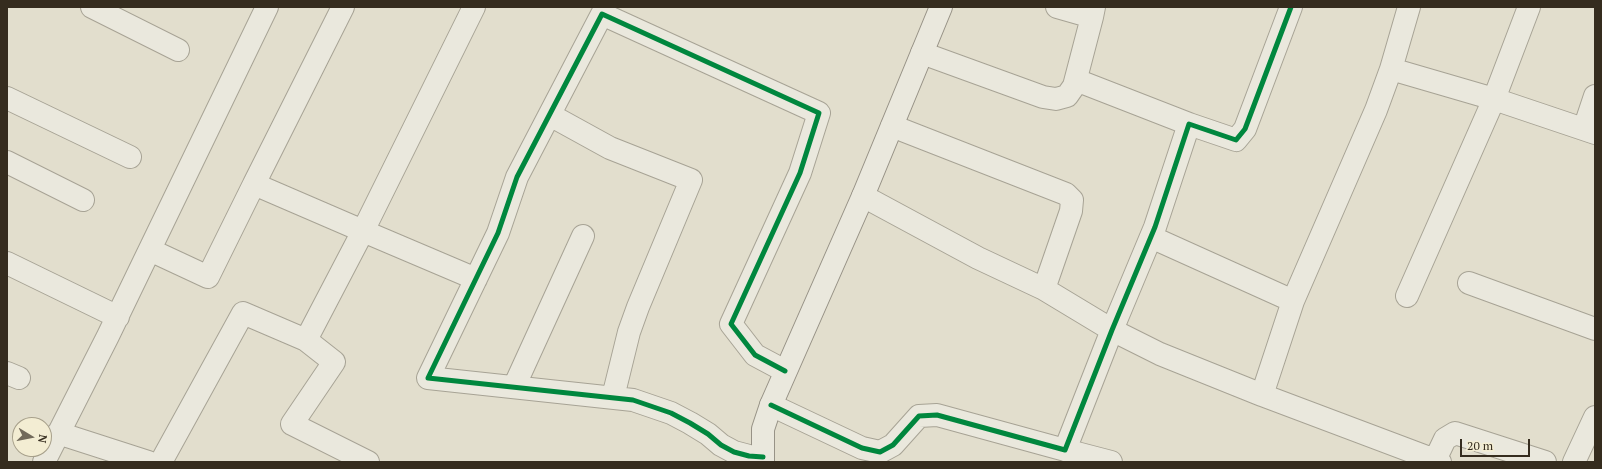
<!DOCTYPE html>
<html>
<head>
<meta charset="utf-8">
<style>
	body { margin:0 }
	#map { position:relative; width:1602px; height:469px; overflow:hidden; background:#e2decd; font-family:"PT Serif",serif }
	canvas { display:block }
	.frame { position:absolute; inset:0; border:8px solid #352c1e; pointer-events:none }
	.north { position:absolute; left:12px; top:417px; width:40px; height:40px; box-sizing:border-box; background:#f3edd3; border:1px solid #a7a08b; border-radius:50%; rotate:100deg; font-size:11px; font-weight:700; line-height:16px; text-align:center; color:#352c1e }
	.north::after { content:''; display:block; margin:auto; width:14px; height:18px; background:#726a5b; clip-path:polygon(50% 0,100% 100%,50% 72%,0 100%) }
	.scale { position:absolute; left:1460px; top:439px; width:70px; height:18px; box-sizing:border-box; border:2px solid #352c1e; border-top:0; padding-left:5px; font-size:12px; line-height:14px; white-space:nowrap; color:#352c1e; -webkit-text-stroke:3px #f3edd3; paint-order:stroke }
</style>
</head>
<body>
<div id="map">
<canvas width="1602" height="469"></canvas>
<div class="frame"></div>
<div class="north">N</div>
<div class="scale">20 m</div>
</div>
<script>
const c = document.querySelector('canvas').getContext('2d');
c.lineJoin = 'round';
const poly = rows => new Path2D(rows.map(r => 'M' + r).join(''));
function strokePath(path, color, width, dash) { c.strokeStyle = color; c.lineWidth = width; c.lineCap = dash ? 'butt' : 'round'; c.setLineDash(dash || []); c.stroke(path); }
const street = poly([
	[92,7,178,50],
	[474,7,363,231,476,279],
	[1057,7,1092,17,1094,7],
	[922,53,1043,97,1056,99,1067,96,1074,86,1092,17],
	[1391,69,1494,99,1595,133],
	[1076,80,1189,124],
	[7,98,130,157],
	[550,115,610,148,691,180,638,307,629,332,613,397],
	[892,126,1066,194,1072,200,1071,211,1044,289],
	[1584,129,1595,96],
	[7,162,83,200],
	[254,184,343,7],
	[863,196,978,258,1044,289,1112,330,1160,354,1262,395,1440,462],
	[1151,237,1293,301,1376,110,1391,69,1409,7],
	[150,250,208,277,254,184,363,231,306,340,243,313,161,462],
	[7,263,118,317],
	[1469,283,1595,329],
	[1407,296,1494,99,1529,7],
	[306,340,334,362,292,424,368,462],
	[7,373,19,378],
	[514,387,583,236],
	[1262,395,1293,301],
	[771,405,862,448,880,452,893,445,919,416,937,415,1065,450,1112,330,1155,227,1189,124,1236,140,1245,129,1291,7],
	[58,433,148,462],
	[1065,450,1111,462],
	[763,457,749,456,734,452,721,445,708,434,690,423,671,413,633,400,428,378,498,233,517,177,602,14,819,113,800,173,731,324,755,355,785,371],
	[1435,460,1445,439,1455,433,1545,462],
	[44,462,108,336,267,7],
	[1574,462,1595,417]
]);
const secondary = poly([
	[763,462,763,429,771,405,863,196,941,7]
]);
const cycleway = poly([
	[771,405,862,448,880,452,893,445,919,416,937,415,1065,450,1112,330,1155,227,1189,124,1236,140,1245,129,1291,7],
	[763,457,749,456,734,452,721,445,708,434,690,423,671,413,633,400,428,378,498,233,517,177,602,14,819,113,800,173,731,324,755,355,785,371]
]);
strokePath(street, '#a7a395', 24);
strokePath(secondary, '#979286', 24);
strokePath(street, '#eae8dd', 22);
strokePath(secondary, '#eae8dd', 22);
strokePath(cycleway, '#00873e', 5);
</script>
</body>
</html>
